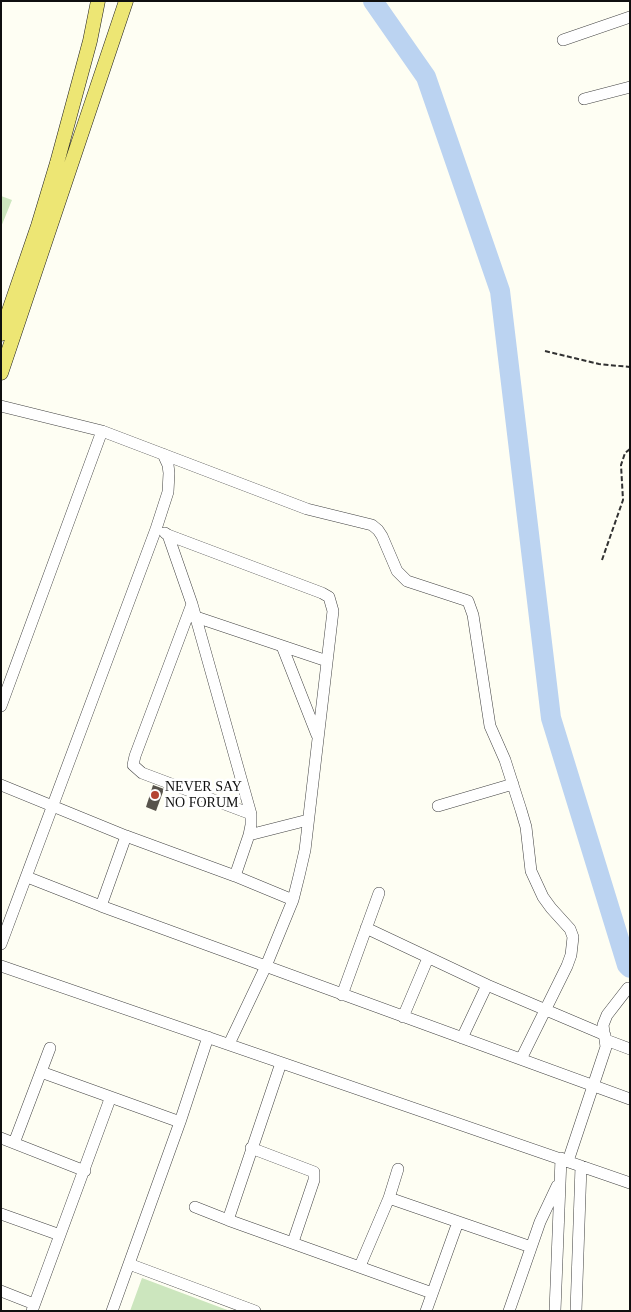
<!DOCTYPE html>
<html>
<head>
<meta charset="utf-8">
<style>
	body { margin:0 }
	#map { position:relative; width:631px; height:1312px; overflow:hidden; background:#fefef3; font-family:"Times New Roman",serif }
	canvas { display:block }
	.frame { position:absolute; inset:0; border:2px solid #0f0f0f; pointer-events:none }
</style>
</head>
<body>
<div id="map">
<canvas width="631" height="1312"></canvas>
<div class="frame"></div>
</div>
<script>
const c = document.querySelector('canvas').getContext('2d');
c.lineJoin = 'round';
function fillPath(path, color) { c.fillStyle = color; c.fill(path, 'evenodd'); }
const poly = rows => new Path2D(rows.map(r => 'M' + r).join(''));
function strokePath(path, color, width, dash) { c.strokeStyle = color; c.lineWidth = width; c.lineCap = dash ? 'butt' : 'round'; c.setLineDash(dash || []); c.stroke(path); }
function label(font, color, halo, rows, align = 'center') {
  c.font = font + ' "Times New Roman",serif'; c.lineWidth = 5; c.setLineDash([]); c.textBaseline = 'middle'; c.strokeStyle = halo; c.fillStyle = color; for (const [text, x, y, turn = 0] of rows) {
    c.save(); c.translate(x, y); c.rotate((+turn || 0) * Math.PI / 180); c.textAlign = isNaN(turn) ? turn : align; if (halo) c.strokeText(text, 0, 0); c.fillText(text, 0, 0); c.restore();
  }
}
const green = poly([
	[1,196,12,200,1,227],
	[142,1278,230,1311,130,1311]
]);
const river = poly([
	[373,1,426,77,500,291,551,718,627,965,630,968]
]);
const building = poly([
	[153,785,164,789,156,811,146,807]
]);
const path = poly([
	[545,351,599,364,630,367],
	[602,560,623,500,621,465,625,453,630,449]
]);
const minor = poly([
	[563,40,630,17],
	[584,99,630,87],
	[1,406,102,431,307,509,372,525,378,530,382,536,397,571,407,581,468,601,473,615,490,726,505,760,521,810,526,827,531,871,543,897,551,908,570,929,573,937,571,955,567,966,521,1059],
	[165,533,168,535,192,604,251,814,251,825,249,835,235,876],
	[168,535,322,593,329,597,333,611,305,850,299,876,293,900,266,966,229,1044],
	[192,604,135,756,133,765,142,773,251,814],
	[196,617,327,661],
	[282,646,317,735],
	[1,706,102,431],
	[1,785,126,836,235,876,293,900],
	[438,806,513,784],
	[249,835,308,820],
	[27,877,101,906,630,1099],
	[101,906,126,836],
	[366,928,487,985,605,1035],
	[1,944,156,529,168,492,169,473,168,465,163,454],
	[1,966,630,1183],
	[342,995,379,893],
	[403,1017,428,958],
	[462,1038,487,985],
	[606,1040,630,1049],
	[281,1063,228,1220,432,1293],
	[41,1072,180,1122],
	[1,1138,85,1171],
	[14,1143,50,1048],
	[251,1148,314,1172,314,1180,293,1242],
	[568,1161,606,1047,603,1025,607,1015,628,988],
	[389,1198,531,1247],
	[195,1207,228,1220],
	[1,1214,60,1235],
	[129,1264,255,1311],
	[360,1266,389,1198,398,1169],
	[1,1291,34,1304],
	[32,1311,110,1099],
	[112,1311,180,1122,208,1037],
	[426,1311,458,1222],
	[509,1311,540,1222,557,1186],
	[555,1311,561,1158],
	[576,1311,581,1166]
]);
const major = poly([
	[1,334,38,226,57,163,90,41,98,1],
	[1,373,126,1]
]);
const markers = [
	[155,795,5,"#b44432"]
];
const poiNames = [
	["NEVER SAY",165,787],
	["NO FORUM",165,803]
];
fillPath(green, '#cce6be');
strokePath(river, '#bbd3f1', 20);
fillPath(building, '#57534c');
strokePath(minor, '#424242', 12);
strokePath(major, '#202020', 15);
strokePath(path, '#313131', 2, [5, 2.5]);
strokePath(minor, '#fff', 11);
strokePath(major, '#ede674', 14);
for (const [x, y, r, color] of markers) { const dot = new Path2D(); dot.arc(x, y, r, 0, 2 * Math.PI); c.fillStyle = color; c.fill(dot); strokePath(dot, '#fff', 2); }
label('14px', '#0f0f0f', '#fff', poiNames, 'left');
</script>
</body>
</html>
